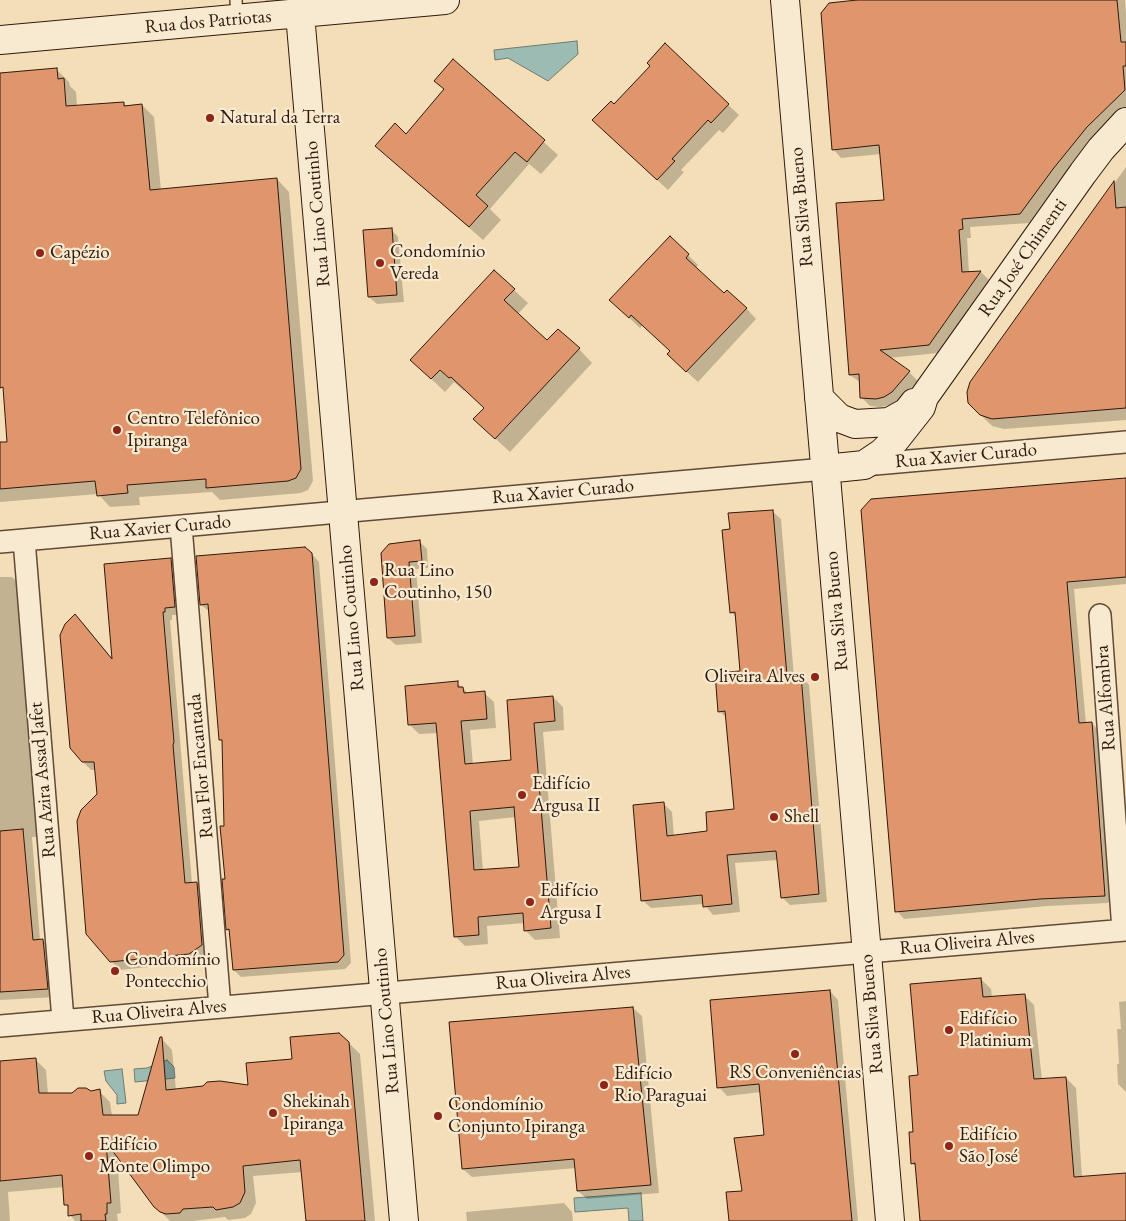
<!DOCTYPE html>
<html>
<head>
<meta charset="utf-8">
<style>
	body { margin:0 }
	canvas { display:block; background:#f4deb7 }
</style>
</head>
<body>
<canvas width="1126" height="1221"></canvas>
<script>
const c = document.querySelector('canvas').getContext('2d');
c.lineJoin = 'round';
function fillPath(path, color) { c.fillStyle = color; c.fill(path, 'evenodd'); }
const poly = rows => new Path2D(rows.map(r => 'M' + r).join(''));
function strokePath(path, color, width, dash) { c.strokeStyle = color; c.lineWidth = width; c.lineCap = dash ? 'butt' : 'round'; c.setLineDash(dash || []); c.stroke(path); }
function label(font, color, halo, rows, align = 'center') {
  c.font = font + ' "EB Garamond",serif'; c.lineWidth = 4.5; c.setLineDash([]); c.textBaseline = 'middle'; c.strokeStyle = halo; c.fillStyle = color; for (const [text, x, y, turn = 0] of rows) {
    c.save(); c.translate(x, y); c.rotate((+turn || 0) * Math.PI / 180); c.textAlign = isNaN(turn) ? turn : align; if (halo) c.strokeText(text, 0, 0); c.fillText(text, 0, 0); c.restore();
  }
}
const water = poly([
	[577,41,578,54,548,81,508,58,495,60,494,50,577,41],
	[167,1060,174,1067,175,1078,135,1082,134,1069,147,1068,167,1060],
	[122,1069,126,1103,117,1104,117,1095,106,1081,104,1071,122,1069],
	[641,1193,643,1221,629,1221,628,1208,575,1212,574,1198,641,1193]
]);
const shadow = poly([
	[265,0,287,0,267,2],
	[872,0,1125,0,1126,14,1126,106,1096,135,1061,178,1029,223,970,227,971,238,967,238,969,273,981,272,989,280,938,353,889,358,909,372,918,381,896,404,880,407,870,406,861,397,861,383,850,375,886,201,881,154,841,158,833,149],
	[665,45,739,115,723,133,719,130,681,170,684,172,668,190,604,131,614,106,652,66],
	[453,61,558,155,541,174,529,164,490,209,501,220,483,240,376,146,407,135,445,90],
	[57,70,69,82,70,86,76,92,77,106,124,103,127,107,142,105,154,117,161,190,277,179,289,192,313,481,308,490,301,493,220,500,212,492,139,497,140,505,110,507,98,494,0,502,0,443,9,443,0,344,0,75],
	[1126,167,1126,420,1004,429,992,426,969,403,971,383],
	[391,229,398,237,404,302,377,304,369,297],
	[688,255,698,265,696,268,724,295,746,308,756,319,698,382,679,365,671,351,643,325,640,328,622,311],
	[514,290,528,303,518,314,548,342,579,349,592,363,510,452,488,432,485,408,465,390,464,391,454,382,445,392,425,373],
	[1126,480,1126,584,1074,589,1086,724,1092,723,1099,731,1114,894,1108,903,1048,906,904,919,897,911,863,510],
	[772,511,781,519,794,677,801,676,809,685,827,902,790,905,782,897,778,860,735,863,740,912,713,915,704,904,651,908,642,900,664,804,672,812,674,836,709,832,736,810,727,718,719,711,742,672,737,618,731,612,731,530],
	[420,542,427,549,428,568,416,569,422,643,396,645,388,638,382,554],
	[312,554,319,562,351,963,345,969,241,977,234,970,231,933,228,930,224,880,226,880,223,742,221,739,210,612,201,605],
	[171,560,179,568,182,615,172,615,172,620,170,620,192,883,197,883,205,891,210,954,197,962,120,970,111,961,96,770,91,770,83,762,83,623,114,661],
	[0,577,12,577,21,585,42,837,32,837,40,940,43,940,52,949,56,997,0,1000],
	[457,683,469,694,484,693,494,702,496,728,470,730,473,765,512,761,508,701,553,697,563,707,564,730,543,732,560,938,535,940,525,930,525,923,487,926,488,944,465,946,455,936,438,733,419,734,409,724],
	[516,817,520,868,483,871,479,821],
	[981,979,991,989,992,998,1024,995,1034,1005,1042,1080,1066,1078,1076,1088,1082,1177,1126,1175,1126,1221,922,1221,916,1167,912,1163,919,1076],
	[830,991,838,1000,858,1221,730,1221,744,1192,765,1136,761,1092,727,1096,719,1087],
	[1126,1001,1126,1092,1118,1084,1117,1064,1119,1064,1117,1029,1121,1029,1119,1002],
	[633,1008,642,1016,659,1193,587,1199,578,1191,576,1168,472,1177,463,1169],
	[161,1038,172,1050,176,1090,249,1086,294,1060,349,1043,360,1054,375,1221,307,1221,303,1172,253,1176,256,1203,251,1214,245,1218,228,1220,225,1217,193,1221,170,1221,155,1206,117,1154,121,1213,117,1214,118,1221,75,1221,70,1215,69,1208,66,1205,64,1187,8,1192,10,1221,0,1221,0,1062,35,1059,46,1070,48,1094,72,1094,99,1091,110,1102,112,1116,139,1116],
	[564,1203,572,1212,573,1221,467,1221,466,1212]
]);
const building = poly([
	[857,0,1117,0,1121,42,1126,42,1126,66,1123,66,1125,90,1087,127,1053,169,1020,214,962,219,963,229,959,230,962,272,981,271,929,345,880,350,910,371,892,392,884,397,876,399,860,398,859,374,849,375,836,203,884,200,879,145,832,150,821,13,829,3,857,0],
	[665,43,729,104,711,123,708,120,672,159,675,161,657,180,592,120,611,101,614,104,650,66,647,63,665,43],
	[453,59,545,140,527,162,515,152,476,195,488,206,469,227,375,146,395,123,406,134,444,89,434,81,453,59],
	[57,68,58,79,64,78,66,106,124,102,124,106,142,104,150,190,277,178,301,469,296,478,288,481,206,488,206,479,127,485,128,493,97,496,95,481,0,489,0,442,7,442,3,387,0,388,0,73,57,68],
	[1114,181,1116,208,1126,207,1126,408,992,419,980,415,968,403,967,392,970,382,1114,181],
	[392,228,397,295,368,297,363,230,392,228],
	[670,236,689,254,686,258,724,293,727,290,747,308,686,372,667,354,670,351,631,315,629,318,609,300,670,236],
	[494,270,515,289,504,300,536,330,547,340,558,329,580,348,495,439,473,419,484,408,451,377,449,378,440,370,431,379,410,360,494,270],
	[1126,478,1126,577,1067,582,1079,723,1092,722,1105,896,1040,899,895,912,861,510,871,499,1126,478],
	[773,510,787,676,801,675,819,894,781,898,776,851,727,855,732,904,703,907,702,895,641,901,633,805,664,802,667,836,707,831,706,812,734,809,725,711,718,712,715,673,740,671,735,612,730,613,722,530,730,529,728,513,773,510],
	[420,540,422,561,409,562,415,636,387,638,381,553,389,544,420,540],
	[305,547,312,553,344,955,338,962,233,970,229,929,226,930,222,879,225,879,220,826,224,826,222,740,219,740,208,604,200,605,196,556,305,547],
	[171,558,175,607,165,608,165,612,163,612,174,742,173,745,185,883,197,882,202,945,189,954,110,962,86,934,77,821,81,810,97,794,94,762,82,762,70,748,60,635,65,624,75,614,112,659,104,564,171,558],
	[458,681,458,687,463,687,464,693,485,691,487,719,461,721,465,764,511,760,507,700,553,696,555,721,534,723,551,928,524,931,523,913,478,917,479,935,454,937,436,723,408,725,405,686,458,681],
	[514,807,519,867,474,870,470,811,514,807],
	[23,829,33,940,43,939,48,989,0,992,0,831,23,829],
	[981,978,983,997,1025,994,1034,1079,1066,1077,1074,1177,1126,1173,1126,1221,920,1221,915,1163,911,1164,909,1132,913,1132,909,1076,918,1075,910,984,981,978],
	[830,990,852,1221,729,1221,726,1192,742,1191,734,1138,764,1135,759,1084,717,1088,710,1000,830,990],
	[633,1007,651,1185,577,1191,574,1159,462,1169,449,1022,633,1007],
	[339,1033,349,1042,365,1221,306,1221,300,1160,243,1166,245,1192,240,1203,233,1207,216,1210,213,1207,183,1209,180,1213,166,1214,160,1212,154,1207,106,1142,111,1203,107,1203,107,1214,105,1214,106,1221,81,1221,81,1214,68,1216,68,1205,64,1205,62,1175,0,1181,0,1061,36,1058,39,1093,72,1093,78,1088,86,1088,91,1091,100,1089,103,1115,138,1115,160,1037,162,1037,166,1090,203,1086,207,1082,220,1081,248,1085,246,1063,292,1059,290,1037,339,1033]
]);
const lane = poly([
	[236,0,237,20]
]);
const street = poly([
	[864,465,1126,442],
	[181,526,220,1007],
	[24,540,63,1020],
	[0,542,825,469],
	[1100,615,1123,930],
	[0,1026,1126,930]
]);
const secondary = poly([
	[785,0,890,1221],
	[300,14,404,1221],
	[0,40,445,0],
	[819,398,839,418,855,424,889,422,907,412,914,403],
	[825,469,864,465,882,453,895,440,921,407,924,397,1083,173,1101,149,1126,122]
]);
const markers = [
	[210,118,5,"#8f2418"],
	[40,253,5,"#8f2418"],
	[380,263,5,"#8f2418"],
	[117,430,5,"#8f2418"],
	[374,582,5,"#8f2418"],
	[815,677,5,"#8f2418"],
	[522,795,5,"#8f2418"],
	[774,817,5,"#8f2418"],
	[530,902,5,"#8f2418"],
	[115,971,5,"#8f2418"],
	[949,1030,5,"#8f2418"],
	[795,1054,5,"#8f2418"],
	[604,1085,5,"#8f2418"],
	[273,1113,5,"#8f2418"],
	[438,1116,5,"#8f2418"],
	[949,1146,5,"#8f2418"],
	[89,1156,5,"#8f2418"]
];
const streetNames = [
	["Rua dos Patriotas",208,22,-5],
	["Rua Silva Bueno",802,207,-95],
	["Rua Lino Coutinho",318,214,-95],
	["Rua José Chimenti",1023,258,-55],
	["Rua Xavier Curado",966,456,-5],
	["Rua Xavier Curado",563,492,-5],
	["Rua Xavier Curado",160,528,-5],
	["Rua Silva Bueno",837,611,-95],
	["Rua Lino Coutinho",352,618,-95],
	["Rua Alfombra",1106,698,-94],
	["Rua Flor Encantada",201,766,-95],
	["Rua Azira Assad Jafet",43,780,-95],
	["Rua Oliveira Alves",967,943,-5],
	["Rua Oliveira Alves",563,978,-5],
	["Rua Oliveira Alves",159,1012,-5],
	["Rua Silva Bueno",872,1014,-95],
	["Rua Lino Coutinho",387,1021,-95]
];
const poiNames = [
	["Natural da Terra",220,118],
	["Condomínio",390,252],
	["Vereda",390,274],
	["Capézio",50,253],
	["Centro Telefônico",127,419],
	["Ipiranga",127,441],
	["Rua Lino",384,571],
	["Coutinho, 150",384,593],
	["Oliveira Alves",805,677,"right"],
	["Edifício",532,784],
	["Argusa II",532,806],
	["Shell",784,817],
	["Edifício",540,891],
	["Argusa I",540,913],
	["Condomínio",125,960],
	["Pontecchio",125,982],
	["Edifício",959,1019],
	["Platinium",959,1041],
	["RS Conveniências",795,1073,"center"],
	["Edifício",614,1074],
	["Rio Paraguai",614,1096],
	["Shekinah",283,1102],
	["Ipiranga",283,1124],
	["Condomínio",448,1105],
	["Conjunto Ipiranga",448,1127],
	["Edifício",959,1135],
	["São José",959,1157],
	["Edifício",99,1145],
	["Monte Olimpo",99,1167]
];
fillPath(water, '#9cbbb3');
strokePath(water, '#717a71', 1);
fillPath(shadow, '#0003');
fillPath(building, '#df966d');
strokePath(building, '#30190d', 1);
strokePath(lane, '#614a38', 14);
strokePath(street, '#614a38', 24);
strokePath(secondary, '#30190d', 30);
strokePath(lane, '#f8ead0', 11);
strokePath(street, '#f8ead0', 21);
strokePath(secondary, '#f8ead0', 28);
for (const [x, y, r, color] of markers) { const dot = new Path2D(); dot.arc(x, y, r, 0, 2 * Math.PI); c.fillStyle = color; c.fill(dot); strokePath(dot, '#f8ead0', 2); }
label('19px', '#30190d', '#f8ead0', streetNames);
label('19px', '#30190d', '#f8ead0', poiNames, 'left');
</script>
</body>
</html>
